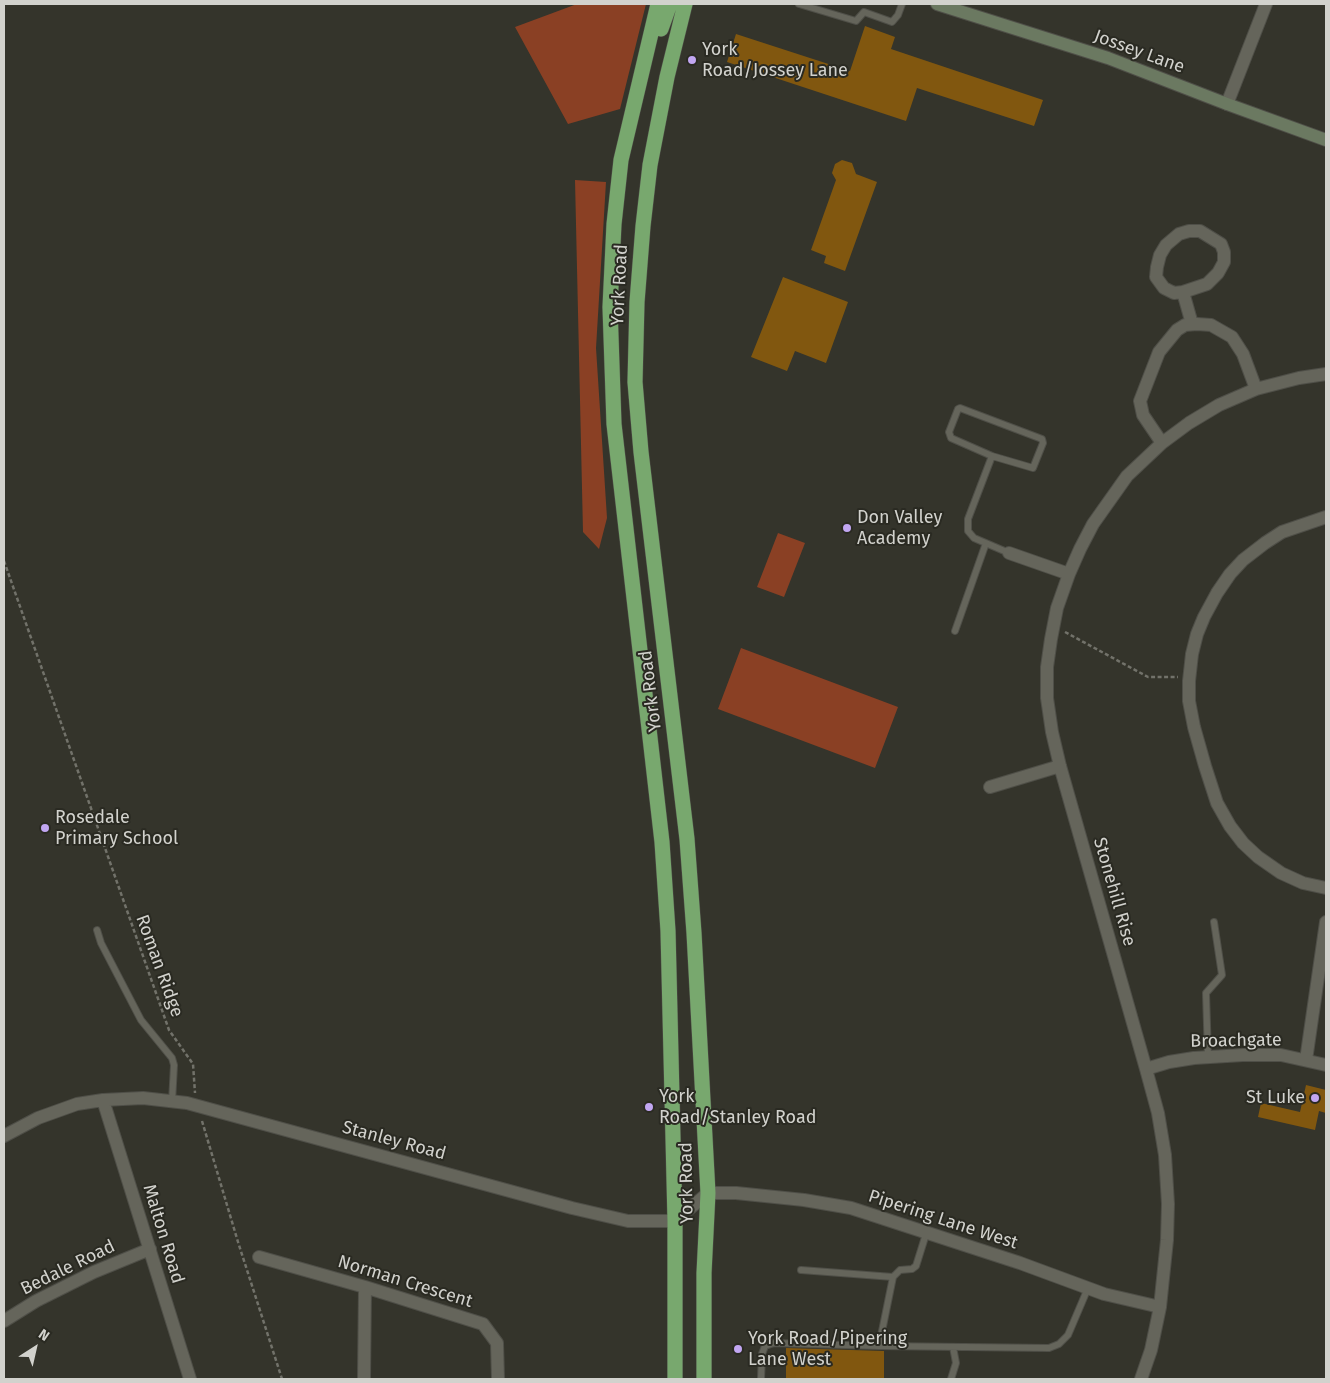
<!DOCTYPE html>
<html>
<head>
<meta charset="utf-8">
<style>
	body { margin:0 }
	#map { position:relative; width:1330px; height:1383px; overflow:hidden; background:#34342b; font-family:"Fira Sans",sans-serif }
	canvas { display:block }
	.frame { position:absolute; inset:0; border:5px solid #d2d2cd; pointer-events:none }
	.north { position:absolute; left:10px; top:1323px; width:50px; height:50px; -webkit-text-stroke:4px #2a2a22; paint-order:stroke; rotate:35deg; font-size:14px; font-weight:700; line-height:20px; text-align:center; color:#d2d2cd }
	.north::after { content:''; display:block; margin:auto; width:18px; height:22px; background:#d2d2cd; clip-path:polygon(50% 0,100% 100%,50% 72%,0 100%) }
</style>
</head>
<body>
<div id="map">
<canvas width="1330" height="1383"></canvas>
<div class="frame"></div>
<div class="north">N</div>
</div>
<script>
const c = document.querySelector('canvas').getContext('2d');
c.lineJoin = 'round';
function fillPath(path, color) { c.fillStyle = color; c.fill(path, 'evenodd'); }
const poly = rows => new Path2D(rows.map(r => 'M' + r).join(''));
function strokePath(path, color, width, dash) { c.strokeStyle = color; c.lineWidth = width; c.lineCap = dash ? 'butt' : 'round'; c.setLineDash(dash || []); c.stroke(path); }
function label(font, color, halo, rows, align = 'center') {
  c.font = font + ' "Fira Sans",sans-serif'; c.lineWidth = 4; c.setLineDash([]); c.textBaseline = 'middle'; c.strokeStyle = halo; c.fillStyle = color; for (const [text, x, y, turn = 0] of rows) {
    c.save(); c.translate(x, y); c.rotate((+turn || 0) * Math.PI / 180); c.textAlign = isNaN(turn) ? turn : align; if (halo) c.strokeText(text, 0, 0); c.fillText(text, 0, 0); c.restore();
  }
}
const green = poly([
	[577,4,646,4,620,109,568,124,515,27],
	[575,180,606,182,596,348,607,518,599,549,583,532],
	[778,533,805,543,784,597,757,587],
	[741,648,898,707,875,768,718,709]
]);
const building = poly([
	[865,26,895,37,891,49,1043,100,1034,126,917,88,906,121,727,62,736,34,850,71],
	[842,160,852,163,856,174,877,182,845,271,824,263,826,256,811,250,836,180,832,173,835,164],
	[783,277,848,302,826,363,795,351,787,371,751,357],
	[1306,1085,1326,1090,1326,1113,1319,1111,1315,1130,1258,1117,1261,1103,1300,1112],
	[786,1348,884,1351,884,1379,786,1379]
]);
const path = poly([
	[4,561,169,1030,193,1064,195,1093],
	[1065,632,1148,677,1178,677],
	[202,1121,238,1242,282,1379]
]);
const lane = poly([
	[799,4,856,21,864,12,892,22,898,15,902,4],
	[992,456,1033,468,1043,443,1042,439,960,408,958,409,949,432,951,438,992,456,968,519,968,531,974,538,1009,553],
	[955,631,986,543],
	[97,930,101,943,141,1020,172,1058,174,1065,172,1102],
	[1208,1057,1206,993,1222,975,1214,922],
	[801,1270,893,1277],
	[879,1346,893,1277,900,1270,912,1269,916,1266,926,1234],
	[761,1379,762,1354,765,1346,774,1343,879,1346,1049,1348,1059,1344,1068,1335,1088,1288],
	[951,1379,956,1363,953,1347]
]);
const street = poly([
	[1227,104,1266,4],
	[1183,292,1207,284,1218,273,1224,262,1224,252,1221,244,1200,231,1189,231,1179,234,1166,245,1160,255,1157,267,1156,277,1164,288,1174,293,1183,292,1192,324],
	[1162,443,1143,415,1140,401,1159,352,1177,330,1185,325,1197,324,1211,325,1232,337,1243,354,1256,389],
	[1326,517,1282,532,1265,543,1243,560,1230,574,1217,593,1204,617,1197,634,1192,654,1189,681,1189,701,1194,727,1205,766,1217,803,1230,826,1243,843,1258,857,1281,873,1303,883,1326,888],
	[1009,553,1069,574],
	[990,787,1060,766],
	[1306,1060,1326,922],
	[1146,1069,1169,1062,1194,1058,1243,1055,1281,1055,1326,1065],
	[103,1100,190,1379],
	[4,1136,38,1118,77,1104,103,1100,143,1098,187,1103,572,1208,628,1221,675,1221,708,1193,736,1193,804,1200,851,1208,1020,1263,1104,1294,1160,1307],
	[259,1257,365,1287,483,1324,497,1343,498,1379],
	[4,1321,36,1301,94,1272,150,1249],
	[364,1379,365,1287],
	[1141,1379,1151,1350,1160,1307,1167,1240,1168,1204,1165,1155,1158,1113,1146,1069,1060,766,1052,732,1047,698,1047,667,1051,639,1057,608,1069,574,1080,549,1093,524,1127,476,1162,443,1189,423,1219,405,1256,389,1299,378,1326,374]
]);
const secondary = poly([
	[937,4,1108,58,1227,104,1326,140]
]);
const highway = poly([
	[658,4,621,160,614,224,610,307,614,424,662,842,668,931,675,1221,675,1379],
	[685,4,667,77,650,165,643,226,637,302,635,382,641,452,687,839,694,933,708,1193,704,1273,704,1379],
	[661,29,670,4]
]);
const markers = [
	[692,60,5,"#c2a7f2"],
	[847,528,5,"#c2a7f2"],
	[45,828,5,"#c2a7f2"],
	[1315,1098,5,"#c2a7f2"],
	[649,1107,5,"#c2a7f2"],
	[738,1349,5,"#c2a7f2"]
];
const poiNames = [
	["York",702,50],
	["Road/Jossey Lane",702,71],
	["Don Valley",857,518],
	["Academy",857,539],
	["Rosedale",55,818],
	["Primary School",55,839],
	["York",659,1097],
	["Road/Stanley Road",659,1118],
	["St Luke",1305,1098,"right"],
	["York Road/Pipering",748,1339],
	["Lane West",748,1360]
];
const streetNames = [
	["Jossey Lane",1139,52,20],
	["York Road",620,285,-87],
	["York Road",651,691,-97],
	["Stonehill Rise",1114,892,74],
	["Roman Ridge",159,966,70],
	["Broachgate",1236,1041,-1],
	["Stanley Road",394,1141,15],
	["York Road",687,1183,-91],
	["Pipering Lane West",943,1220,18],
	["Malton Road",163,1234,73],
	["Bedale Road",68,1268,-26],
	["Norman Crescent",405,1282,17]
];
fillPath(green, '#8a4024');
fillPath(building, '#81570f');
strokePath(lane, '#4f4f48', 8);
strokePath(street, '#4f4f48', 14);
strokePath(secondary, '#4f4f48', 14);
strokePath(highway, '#4f4f48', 16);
strokePath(path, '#72726a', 2.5, [4, 2.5]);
strokePath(lane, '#65655b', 6);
strokePath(street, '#65655b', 12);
strokePath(secondary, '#6b7961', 12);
strokePath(highway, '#78a86e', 15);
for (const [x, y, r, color] of markers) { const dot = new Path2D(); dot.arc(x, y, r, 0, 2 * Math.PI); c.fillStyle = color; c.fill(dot); strokePath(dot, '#2a2a22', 2); }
label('18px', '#d2d2cd', '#2a2a22', poiNames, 'left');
label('18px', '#d2d2cd', '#2a2a22', streetNames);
</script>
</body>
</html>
